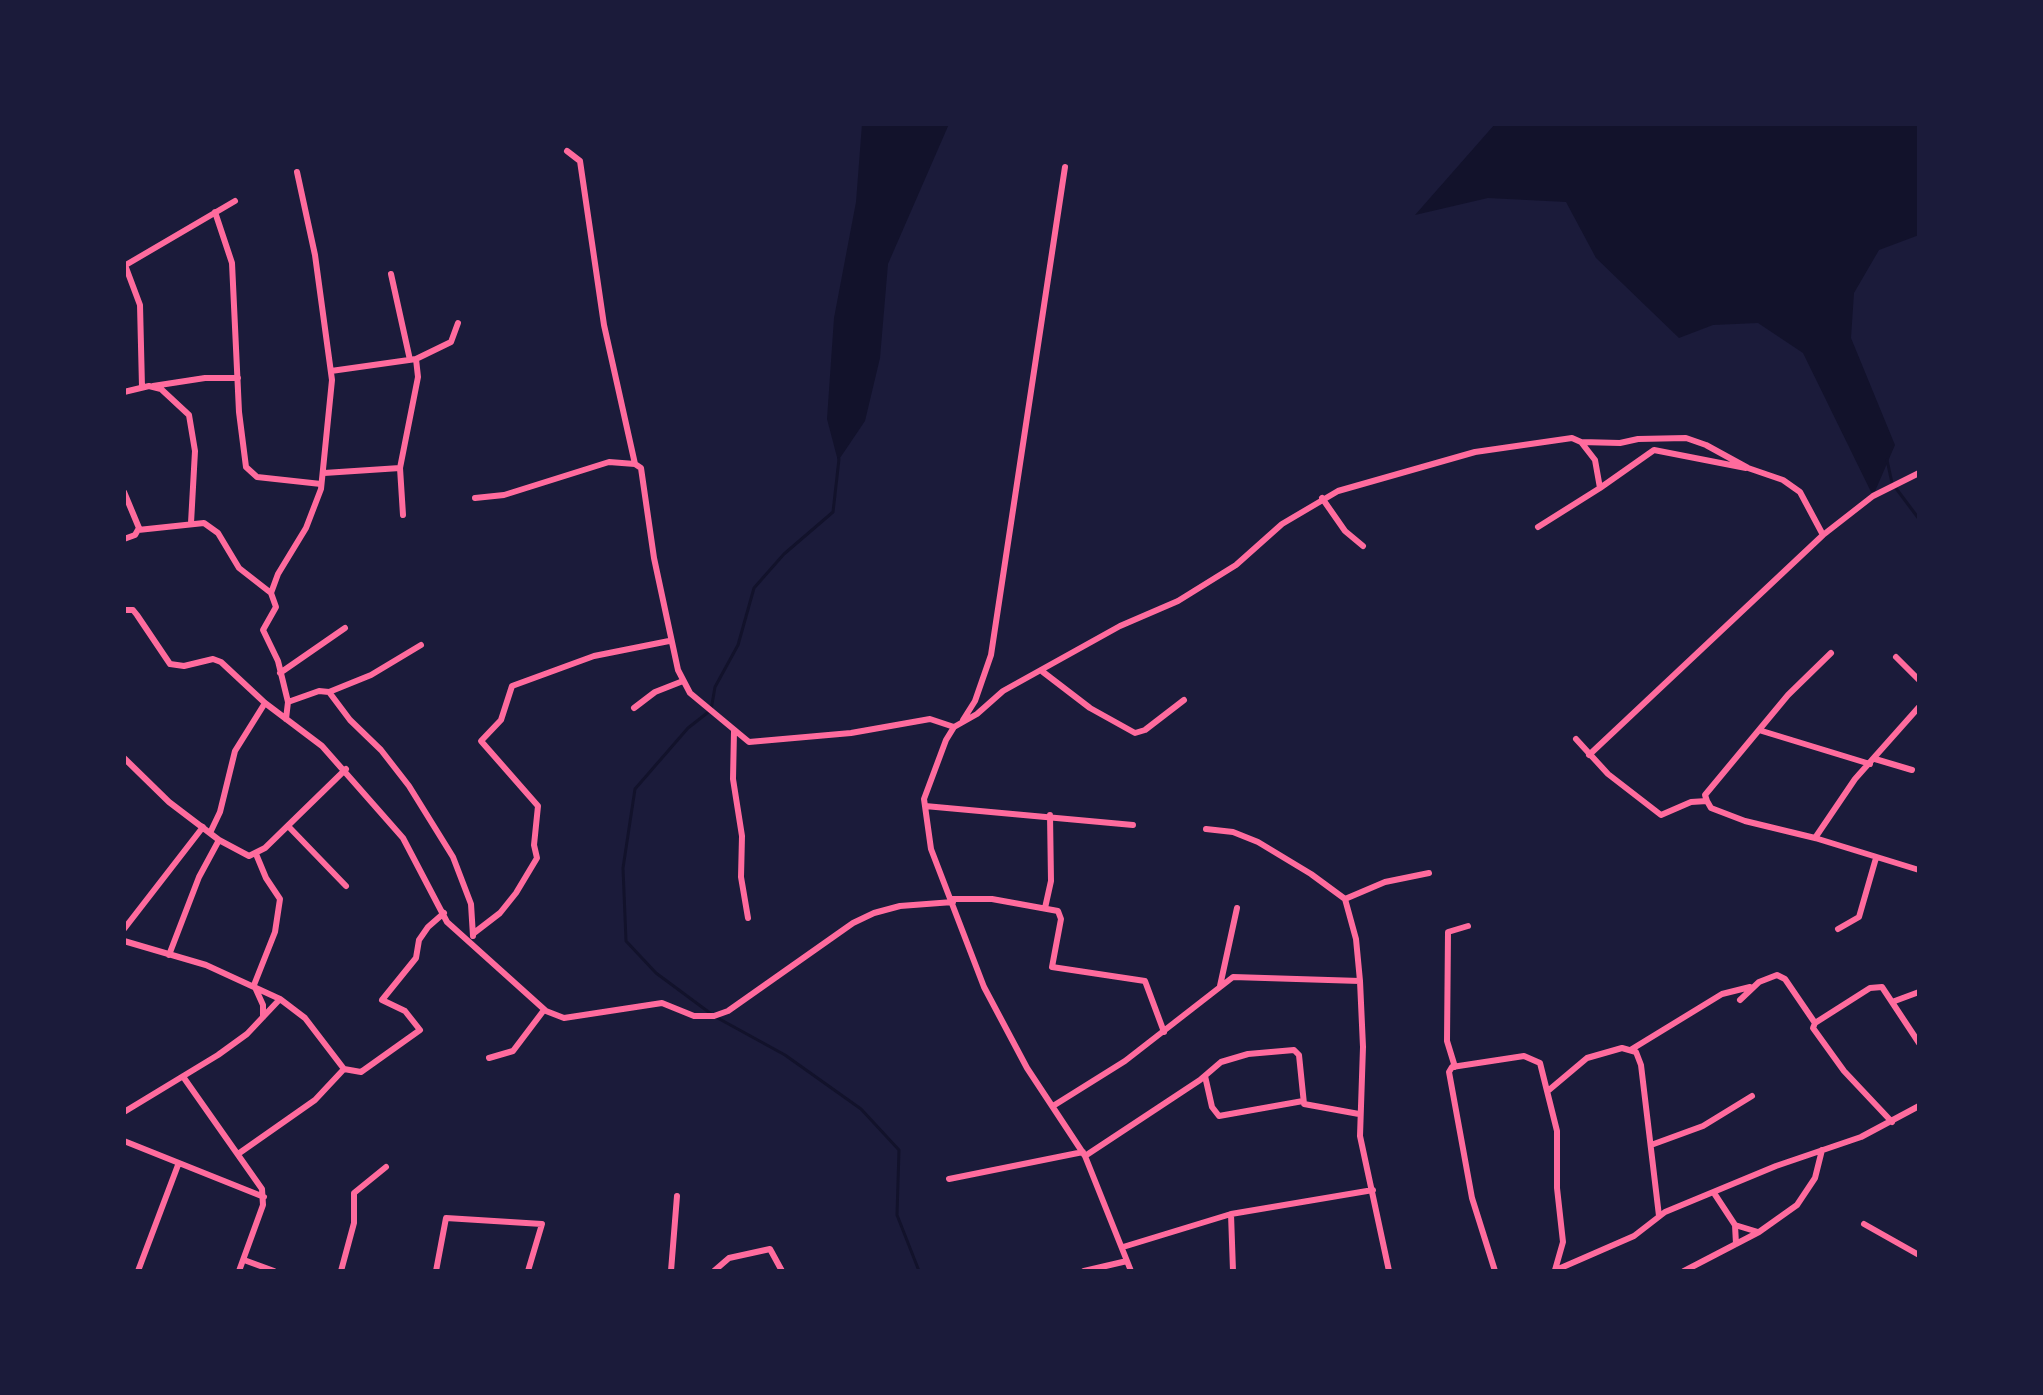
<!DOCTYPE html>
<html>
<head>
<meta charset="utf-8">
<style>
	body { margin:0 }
	#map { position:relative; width:2043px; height:1395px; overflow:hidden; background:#1b1b3a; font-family:"Playfair Display",serif }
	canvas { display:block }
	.frame { position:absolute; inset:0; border:126px solid #1b1b3a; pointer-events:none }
</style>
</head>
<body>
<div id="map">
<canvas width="2043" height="1395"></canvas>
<div class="frame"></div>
</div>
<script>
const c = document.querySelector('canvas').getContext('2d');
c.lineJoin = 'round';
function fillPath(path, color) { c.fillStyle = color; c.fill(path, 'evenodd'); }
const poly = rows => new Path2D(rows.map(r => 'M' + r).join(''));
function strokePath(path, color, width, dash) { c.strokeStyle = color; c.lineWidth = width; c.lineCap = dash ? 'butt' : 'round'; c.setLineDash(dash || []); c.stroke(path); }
const water = poly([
	[862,124,949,124,888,264,880,358,865,421,838,461,827,419,834,318,856,202],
	[1495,124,1919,124,1919,235,1879,250,1854,293,1851,338,1895,445,1873,496,1803,353,1758,323,1713,325,1679,338,1596,258,1566,202,1488,198,1415,215]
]);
const stream = poly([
	[839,459,833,512,784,554,754,588,738,645,715,687,711,710,688,728,635,789,623,868,626,941,656,973,714,1016,785,1055,861,1109,899,1150,897,1215,919,1271],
	[1887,460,1892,483,1919,519]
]);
const minor = poly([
	[567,151,580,161,604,325,635,464],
	[215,212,232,263,239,412,246,467,257,477,321,484],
	[125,265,140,305,142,387],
	[124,266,235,201],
	[391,274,410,360],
	[331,371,416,359,451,342,458,323],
	[153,386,205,378,238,378],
	[124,392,149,386,161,389,189,415,195,451,191,523],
	[1581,442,1620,443,1638,439,1686,438,1706,445,1748,468,1783,480,1800,492,1823,535],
	[324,473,400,468],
	[1600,488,1654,450,1746,468],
	[124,492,139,528,135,535,124,539],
	[475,498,504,495,609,462,635,464,641,468,654,558,678,670,690,693,749,742,851,733,930,719,954,727],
	[1322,498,1345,531,1363,546],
	[403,515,400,468,418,377,416,359],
	[138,530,204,523,218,533,239,568,271,593],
	[124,610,133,610,137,615,170,664,184,666,213,659,221,662,265,703,322,746,403,838,447,922,546,1011,564,1018,662,1003,694,1016,714,1016,728,1011,853,923,874,913,900,906,953,902],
	[1896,657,1919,680],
	[1043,672,1090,708,1135,733,1145,730,1184,700],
	[280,673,345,628],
	[329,692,371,675,421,645],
	[288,702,319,691,329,692,350,720,381,750,409,786,453,857,471,904,473,936],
	[634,708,655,692,683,681],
	[286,719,288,702,278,661,263,630,276,607,271,593,278,574,306,528,321,489,332,380,315,255,297,172],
	[963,720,975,701,991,655,1065,167],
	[734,731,733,779,742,836,741,877,748,918],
	[1762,731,1870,764],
	[1576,739,1608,774,1661,815,1691,802,1707,801,1711,808,1745,821,1815,838,1919,870],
	[1589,755,1823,535,1873,496,1919,473],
	[124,758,169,802,219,840,249,856,265,848,346,769],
	[1875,759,1912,770],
	[1707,801,1705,795,1788,695,1831,653],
	[925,806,1133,825],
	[288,826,346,886],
	[1206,829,1233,832,1258,842,1311,874,1345,899,1356,939,1360,981,1363,1047,1360,1136,1389,1271],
	[210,833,220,812,235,751,265,703],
	[1815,838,1855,779,1919,707],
	[256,854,266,878,280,899,275,932,254,985,263,1005,263,1017],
	[952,899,992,899,1058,911,1061,919,1052,967,1145,981,1164,1032],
	[1345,899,1385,882,1429,873],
	[1045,908,1051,881,1050,815],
	[124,929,203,827],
	[1838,929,1859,917,1876,858],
	[474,933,500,913,516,893,537,858,534,845,538,806,481,741,501,720,512,686,594,656,669,641],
	[124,941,206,965,280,999,305,1018,344,1069,361,1072,420,1030,405,1011,382,1000,416,958,419,940,428,927,444,913],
	[169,955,199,877,219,840],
	[1220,986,1237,908],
	[1740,1000,1759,982,1777,975,1785,979,1815,1023,1813,1028,1844,1071,1892,1122],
	[1892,1002,1919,992],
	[1815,1023,1870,988,1882,987,1919,1043],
	[1632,1049,1722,994,1750,987],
	[489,1058,513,1051,544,1010],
	[1455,1067,1447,1041,1448,932,1468,926],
	[1205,1076,1212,1107,1219,1116,1303,1101],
	[184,1078,262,1189,263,1205,239,1271],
	[1549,1090,1587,1058,1622,1048,1636,1052,1641,1065,1659,1216],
	[1053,1106,1125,1061,1233,977,1360,981],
	[124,1112,218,1055,247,1034,280,999],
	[124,1141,264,1197],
	[1651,1145,1703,1126,1752,1096],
	[238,1154,315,1100,344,1069],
	[1085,1156,1200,1080,1221,1062,1248,1054,1294,1050,1299,1055,1304,1104,1359,1114],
	[949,1179,1083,1152],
	[1714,1193,1735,1225,1736,1244],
	[1231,1214,1233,1271],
	[1864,1224,1919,1255],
	[1735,1225,1758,1232],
	[1123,1247,1231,1214,1373,1190],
	[244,1260,274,1271],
	[1556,1270,1634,1236,1665,1212,1776,1166,1861,1137,1919,1106],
	[138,1271,178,1165],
	[341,1271,354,1223,354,1193,386,1167],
	[436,1271,446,1218,542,1224,528,1271],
	[671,1271,677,1196],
	[714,1271,729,1258,770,1249,782,1271],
	[1084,1271,1127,1261],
	[1131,1271,1085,1156,1027,1068,984,987,931,849,924,799,946,740,954,727,977,714,1003,691,1120,626,1178,601,1236,565,1282,524,1338,491,1475,452,1572,438,1581,442,1595,460,1600,488,1538,527],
	[1495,1271,1472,1198,1449,1072,1452,1067,1524,1056,1540,1063,1557,1131,1557,1188,1563,1242,1555,1270],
	[1684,1271,1759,1232,1797,1205,1815,1178,1822,1150]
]);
fillPath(water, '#12122b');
strokePath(stream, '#12122b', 3);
strokePath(minor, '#ff6b9d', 6);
</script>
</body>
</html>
